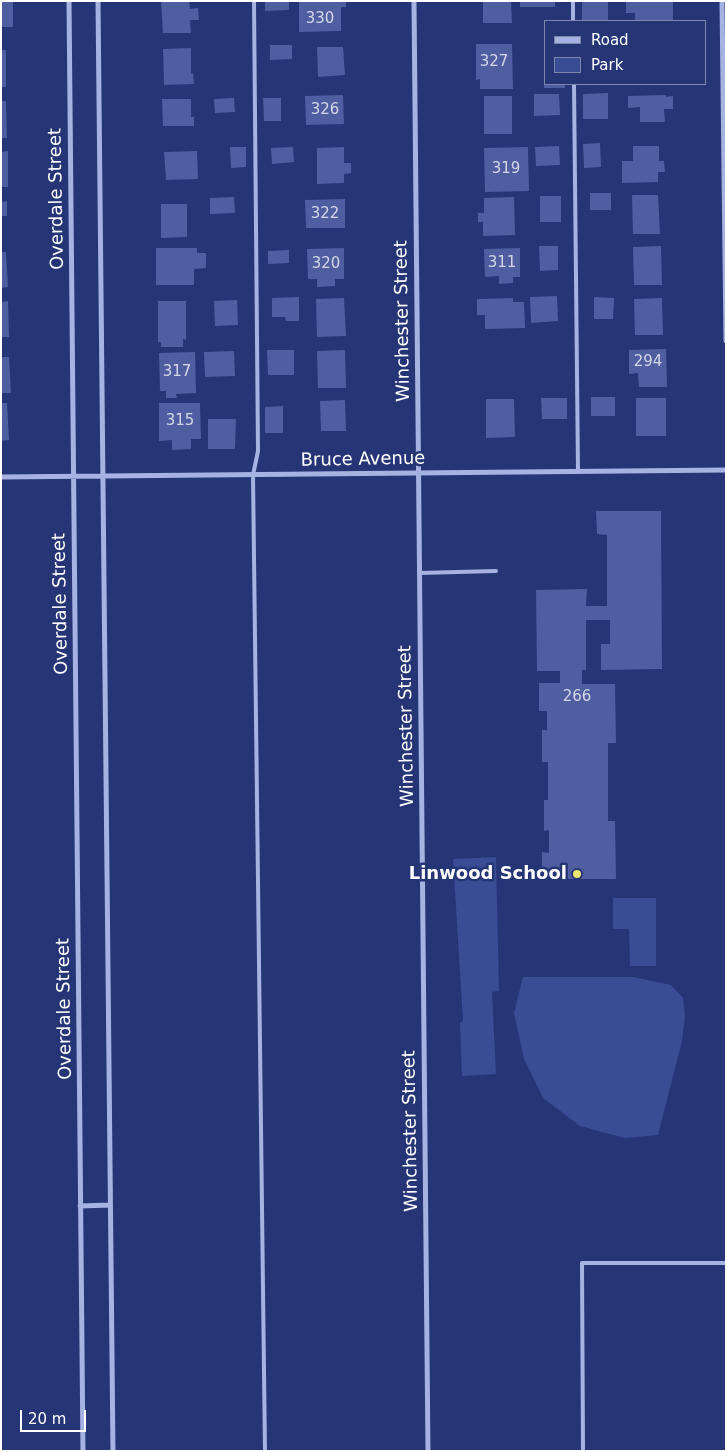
<!DOCTYPE html>
<html>
<head>
<meta charset="utf-8">
<style>
	body { margin:0 }
	#map { position:relative; width:727px; height:1452px; overflow:hidden; background:#253576; font-family:"DejaVu Sans",sans-serif }
	canvas { display:block }
	.frame { position:absolute; inset:0; border:2px solid #fff; pointer-events:none }
	.legend { position:absolute; left:544px; top:20px; width:162px; height:65px; box-sizing:border-box; background:#253576; border:1px solid #7c86ad; margin:0; padding:6px 9px; list-style:none; font-size:15px; color:#fff }
	.legend li { display:flex; align-items:center; gap:10px; height:25px }
	.legend b { width:25px; border:1px solid #7c86ad }
	.scale { position:absolute; left:20px; top:1410px; width:66px; height:22px; box-sizing:border-box; border:2px solid #fff; border-top:0; padding-left:6px; font-size:15px; line-height:18px; white-space:nowrap; color:#fff; -webkit-text-stroke:4px #253576; paint-order:stroke }
</style>
</head>
<body>
<div id="map">
<canvas width="727" height="1452"></canvas>
<div class="frame"></div>
<ul class="legend">
<li><b style="height:6px;background:#a6b3e2"></b>Road</li>
<li><b style="height:14px;background:#394c94"></b>Park</li>
</ul>
<div class="scale">20 m</div>
</div>
<script>
const c = document.querySelector('canvas').getContext('2d');
c.lineJoin = 'round';
function fillPath(path, color) { c.fillStyle = color; c.fill(path, 'evenodd'); }
const poly = rows => new Path2D(rows.map(r => 'M' + r).join(''));
function strokePath(path, color, width, dash) { c.strokeStyle = color; c.lineWidth = width; c.lineCap = dash ? 'butt' : 'round'; c.setLineDash(dash || []); c.stroke(path); }
function label(font, color, halo, rows, align = 'center') {
  c.font = font + ' "DejaVu Sans",sans-serif'; c.lineWidth = 5; c.setLineDash([]); c.textBaseline = 'middle'; c.strokeStyle = halo; c.fillStyle = color; for (const [text, x, y, turn = 0] of rows) {
    c.save(); c.translate(x, y); c.rotate((+turn || 0) * Math.PI / 180); c.textAlign = isNaN(turn) ? turn : align; if (halo) c.strokeText(text, 0, 0); c.fillText(text, 0, 0); c.restore();
  }
}
const green = poly([
	[496,857,499,991,492,992,496,1074,462,1076,460,1023,463,1021,453,859],
	[613,898,656,898,656,966,630,966,629,929,613,929],
	[523,977,633,977,671,985,683,998,685,1016,682,1041,658,1135,624,1138,580,1126,543,1098,524,1059,514,1013]
]);
const building = poly([
	[1,1,13,1,13,27,1,27],
	[161,1,189,1,190,9,198,8,199,20,190,20,191,33,163,33],
	[265,1,289,1,289,10,265,11],
	[299,1,346,1,346,7,341,7,341,31,299,32],
	[483,1,511,1,512,23,483,23],
	[520,1,555,1,555,7,520,7],
	[582,1,608,1,608,20,582,21],
	[626,1,673,1,673,21,635,21,635,13,626,13],
	[476,44,512,44,513,89,480,89,480,79,476,80],
	[270,45,292,45,292,59,270,60],
	[317,47,343,47,345,75,318,77],
	[191,48,191,74,193,73,194,84,164,85,163,49],
	[1,50,6,50,6,87,1,87],
	[544,84,565,84,565,88,544,88],
	[608,93,608,119,583,119,583,94],
	[534,94,559,94,560,115,534,116],
	[343,95,344,124,306,125,305,96],
	[666,95,666,97,673,96,673,109,664,109,665,122,640,122,640,107,628,108,628,96],
	[484,96,512,96,512,134,484,134],
	[234,98,235,112,215,113,214,99],
	[263,98,281,98,281,121,264,121],
	[162,99,191,99,191,117,194,117,194,126,163,126],
	[1,101,6,101,7,138,1,138],
	[600,143,601,167,584,168,583,144],
	[559,146,560,165,536,166,535,147],
	[633,146,659,146,659,161,664,161,665,172,658,172,658,182,622,183,622,161,633,161],
	[230,147,246,147,246,167,231,168],
	[293,147,294,162,272,164,271,148],
	[344,147,344,163,351,163,351,173,344,174,344,183,317,184,317,148],
	[528,147,529,191,485,192,484,148],
	[8,151,8,187,1,187,1,152],
	[197,151,198,179,166,180,164,152],
	[590,193,611,193,611,210,590,210],
	[632,195,658,195,660,234,633,234],
	[540,196,561,196,561,222,540,222],
	[234,197,235,213,210,214,210,198],
	[514,197,515,235,483,236,483,222,478,222,478,213,484,213,484,198],
	[345,199,345,228,306,228,305,200],
	[7,201,7,216,1,216,1,202],
	[161,204,187,204,187,237,161,238],
	[539,246,558,246,558,270,540,271],
	[661,246,662,285,634,285,633,247],
	[156,248,197,248,197,253,206,253,206,268,194,269,194,285,156,285],
	[344,248,344,279,335,279,335,286,317,287,317,279,308,279,307,249],
	[520,248,520,277,513,277,513,283,499,284,499,276,485,277,484,249],
	[289,250,289,263,268,264,268,251],
	[1,252,6,252,8,287,1,288],
	[557,296,558,321,531,323,530,297],
	[299,297,299,321,286,321,285,317,272,317,272,298],
	[594,297,614,298,613,319,594,319],
	[344,298,346,336,317,337,316,299],
	[513,298,513,302,524,302,525,328,485,329,485,315,477,315,477,299],
	[662,298,663,335,635,335,634,299],
	[237,300,238,325,215,326,214,301],
	[8,301,9,337,1,337,1,302],
	[158,301,186,301,186,340,183,339,183,347,161,347,161,342,158,342],
	[666,349,667,387,639,387,638,373,629,374,629,350],
	[267,350,294,350,294,375,268,375],
	[345,350,346,388,318,388,317,351],
	[234,351,235,376,205,377,204,352],
	[195,352,196,393,176,394,177,398,166,398,166,391,160,391,159,353],
	[1,357,9,357,11,393,1,393],
	[591,397,615,397,615,416,591,416],
	[541,398,567,398,567,419,542,419],
	[636,398,666,398,666,436,636,436],
	[486,399,514,399,515,437,486,438],
	[345,400,346,431,321,431,320,401],
	[1,403,7,403,9,440,1,441],
	[159,403,200,403,201,439,191,439,191,449,172,450,172,440,159,441],
	[283,406,283,433,265,433,265,407],
	[208,419,236,419,235,449,208,449],
	[596,511,661,511,662,669,601,670,601,644,610,644,610,620,586,620,586,670,582,670,582,684,615,684,616,743,608,743,608,821,615,821,616,879,542,879,542,852,549,853,549,830,544,831,544,800,548,800,548,762,542,762,542,730,547,730,547,711,539,711,539,683,560,683,560,671,537,671,536,590,587,589,586,606,607,606,607,535,597,534]
]);
const lane = poly([
	[254,1,258,451,253,475,265,1451],
	[573,1,573,21],
	[574,84,578,471],
	[419,573,496,571],
	[583,1451,582,1263,726,1263]
]);
const street = poly([
	[69,1,83,1451],
	[98,1,113,1451],
	[414,1,428,1451],
	[722,1,726,341],
	[1,477,726,470],
	[80,1206,110,1205]
]);
const markers = [
	[577,874,5,"#ebe66c"]
];
const numberNames = [
	["330",320,19],
	["327",494,62],
	["326",325,110],
	["319",506,169],
	["322",325,214],
	["311",502,263],
	["320",326,264],
	["294",648,362],
	["317",177,372],
	["315",180,421],
	["266",577,697]
];
const streetNames = [
	["Overdale Street",57,199,-91],
	["Winchester Street",403,321,-91],
	["Bruce Avenue",363,460,-1],
	["Overdale Street",61,604,-91],
	["Winchester Street",407,726,-91],
	["Overdale Street",65,1009,-91],
	["Winchester Street",411,1131,-91]
];
const poiNames = [
	["Linwood School",567,874]
];
fillPath(green, '#394c94');
fillPath(building, '#4e5ea0');
strokePath(lane, '#a6b3e2', 4);
strokePath(street, '#a6b3e2', 5);
for (const [x, y, r, color] of markers) { const dot = new Path2D(); dot.arc(x, y, r, 0, 2 * Math.PI); c.fillStyle = color; c.fill(dot); strokePath(dot, '#253576', 2); }
label('15px', '#d3d7e7', null, numberNames);
label('18px', '#fff', '#253576', streetNames);
label('bold 18px', '#fff', '#253576', poiNames, 'right');
</script>
</body>
</html>
